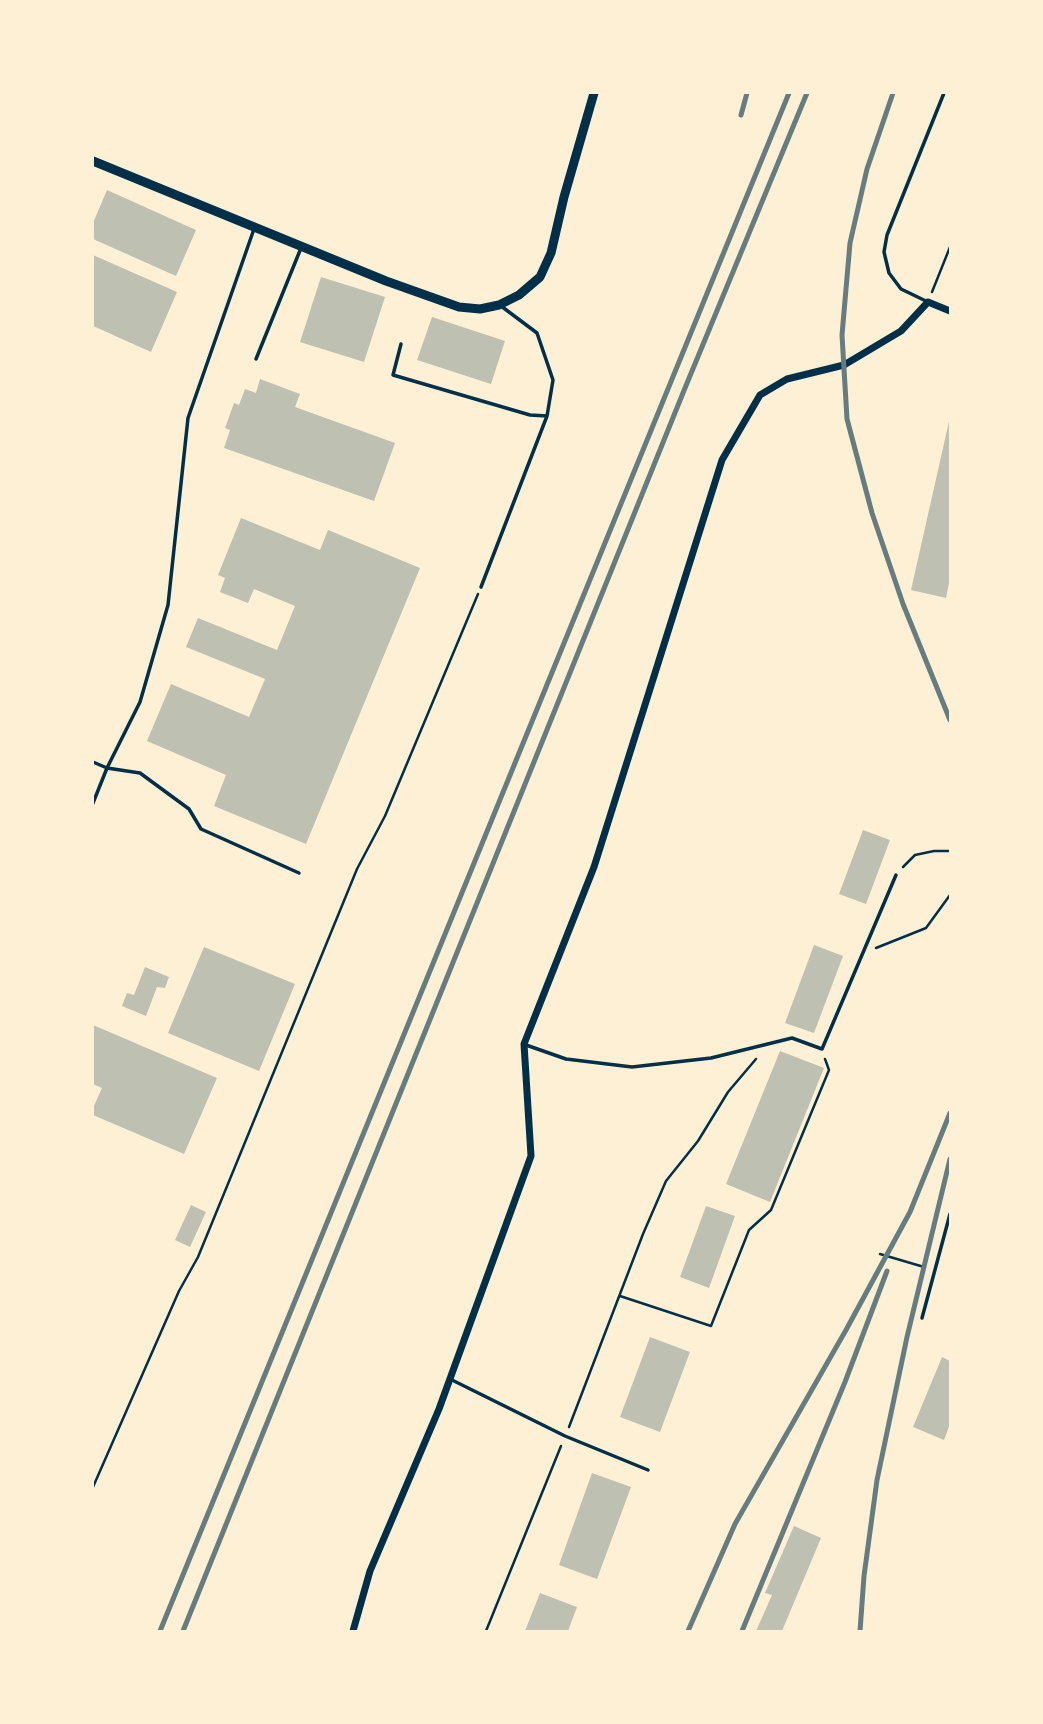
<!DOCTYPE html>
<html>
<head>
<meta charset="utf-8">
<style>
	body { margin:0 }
	#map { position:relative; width:1043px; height:1724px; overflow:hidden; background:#fdf0d5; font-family:"Alegreya Sans",sans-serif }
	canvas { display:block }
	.frame { position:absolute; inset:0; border:94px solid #fdf0d5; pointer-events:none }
</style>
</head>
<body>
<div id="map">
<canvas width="1043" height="1724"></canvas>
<div class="frame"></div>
</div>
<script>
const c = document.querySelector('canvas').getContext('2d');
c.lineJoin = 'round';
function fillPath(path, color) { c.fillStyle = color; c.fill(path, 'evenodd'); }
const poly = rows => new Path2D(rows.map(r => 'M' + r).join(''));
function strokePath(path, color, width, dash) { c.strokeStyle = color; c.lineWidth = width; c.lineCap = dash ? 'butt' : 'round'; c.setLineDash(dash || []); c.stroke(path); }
const building = poly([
	[107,190,196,230,176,276,93,239,93,223],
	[93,255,177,292,151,352,93,326],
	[321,277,385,297,364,362,300,342],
	[432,317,505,341,491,384,417,360],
	[260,379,300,394,295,407,395,443,374,501,224,448,230,430,225,428,234,403,239,405,245,389,256,393],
	[950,417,950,578,946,598,911,590],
	[241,518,320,550,328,530,420,568,306,844,214,806,226,775,147,741,171,684,249,717,265,679,186,647,198,618,277,650,295,606,254,589,248,603,220,592,225,578,218,575],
	[863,830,890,840,866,904,839,894],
	[814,945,843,956,814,1033,785,1023],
	[204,947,295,984,259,1071,168,1033],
	[145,967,169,977,165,988,157,987,146,1016,122,1006,127,993,134,995],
	[93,1025,217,1078,184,1154,93,1115,93,1108,102,1088,93,1084],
	[780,1051,824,1068,770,1202,726,1184],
	[191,1205,206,1212,190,1247,175,1240],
	[706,1206,735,1216,709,1288,680,1277],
	[650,1337,690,1352,660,1432,620,1417],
	[942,1357,950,1361,950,1424,944,1440,913,1427],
	[592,1473,631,1487,597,1579,559,1565],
	[794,1526,821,1538,782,1631,756,1631,772,1595,765,1593],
	[540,1593,577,1607,568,1631,525,1631]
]);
const path = poly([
	[932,292,950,247],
	[903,867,915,855,934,851,950,851],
	[876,948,926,928,950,895],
	[880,1254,924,1267],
	[620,1296,711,1326,749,1230,771,1210,829,1070,825,1059],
	[569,1427,643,1234,666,1181,698,1141,728,1092,756,1059],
	[93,1487,179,1291,198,1257,357,869,385,816,478,594],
	[486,1631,561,1446]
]);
const service = poly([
	[928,302,901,289,889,273,884,252,887,235,944,93],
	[401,344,393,375,530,415,547,416],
	[256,359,301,248],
	[481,587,547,416,553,380,537,333,501,306],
	[93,762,107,768,140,773,189,809,201,829,299,873],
	[93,803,107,768,140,702,168,605,188,418,254,229],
	[526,1045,566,1059,632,1067,711,1058,792,1038,822,1049,896,875],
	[922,1318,950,1214],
	[450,1379,565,1436,648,1470]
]);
const minor = poly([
	[353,1631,370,1571,439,1409,531,1156,524,1044,594,867,722,460,760,395,787,379,844,365,901,331,928,302,950,311]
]);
const tertiary = poly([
	[93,161,386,281,459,307,480,309,499,305,519,295,540,277,551,253,564,197,594,93]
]);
const rail = poly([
	[893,93,867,169,850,243,842,335,847,419,872,513,903,604,950,720],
	[741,115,747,93],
	[160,1631,789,93],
	[183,1631,685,388,807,93],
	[688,1631,735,1524,846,1330,910,1212,950,1113],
	[742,1631,845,1382,887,1271],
	[860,1631,864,1576,877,1480,907,1337,950,1159]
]);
fillPath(building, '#bec0b2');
strokePath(path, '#003049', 2.5);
strokePath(service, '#003049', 3.5);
strokePath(minor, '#003049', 7);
strokePath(tertiary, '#003049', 9);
strokePath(rail, '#657d81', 5);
</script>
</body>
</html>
